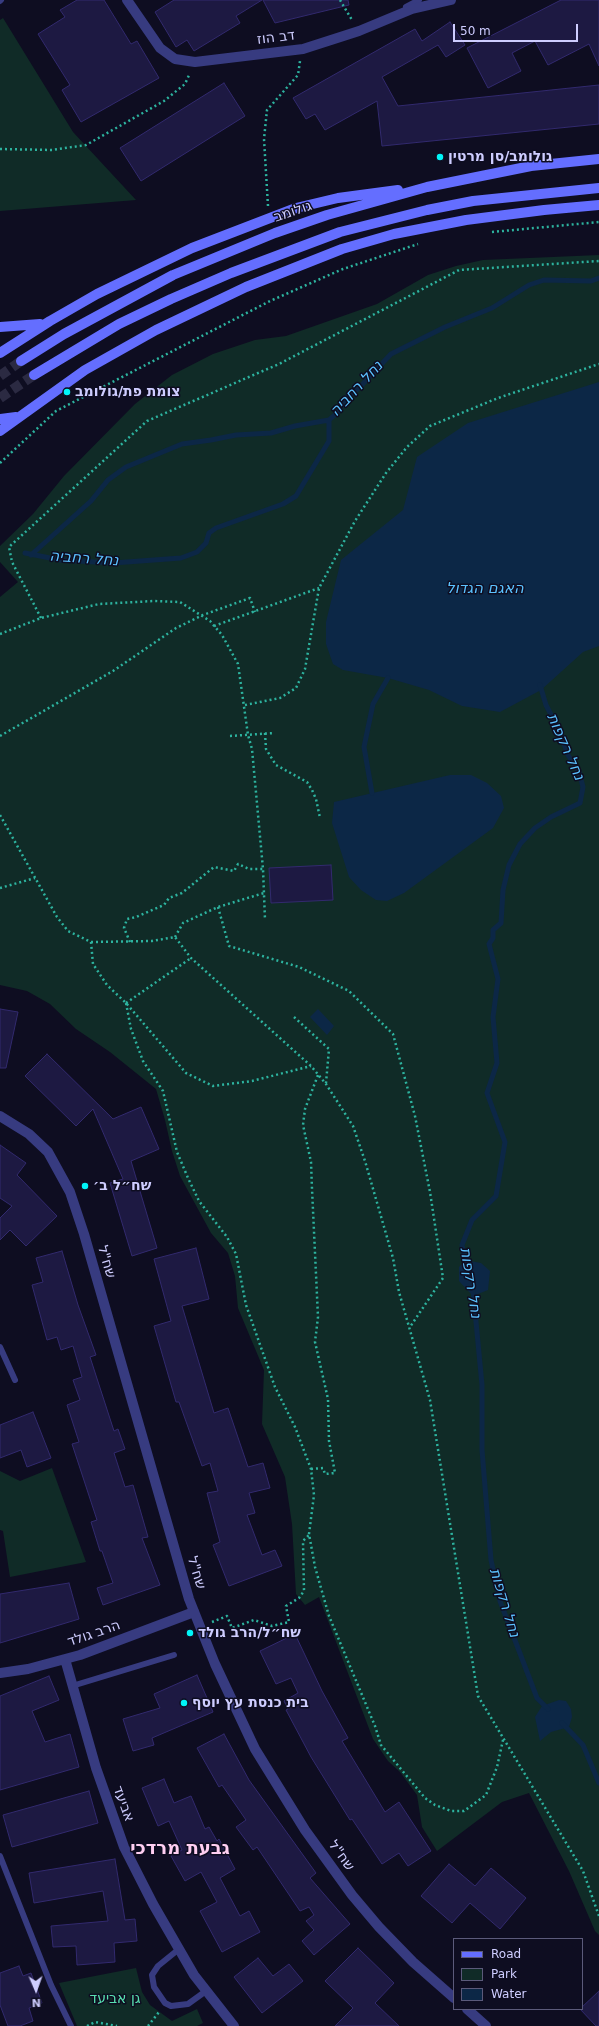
<!DOCTYPE html>
<html>
<head>
<meta charset="utf-8">
<style>
	body { margin:0 }
	#map { position:relative; width:599px; height:2026px; overflow:hidden; background:#0e0d21; font-family:"DejaVu Sans",sans-serif }
	canvas { display:block }
	.legend { position:absolute; left:453px; top:1938px; width:130px; height:72px; box-sizing:border-box; background:#0e0d21; border:1px solid #5b5a7a; margin:0; padding:5px 7px; list-style:none; font-size:12px; color:#cecdff }
	.legend li { display:flex; align-items:center; gap:8px; height:20px }
	.legend b { width:20px; border:1px solid #5b5a7a }
	.north { position:absolute; left:16px; top:1970px; width:40px; height:40px; -webkit-text-stroke:3px #0e0d21; paint-order:stroke; rotate:178deg; font-size:11px; font-weight:700; line-height:16px; text-align:center; color:#cecdff }
	.north::after { content:''; display:block; margin:auto; width:14px; height:18px; background:#cecdff; clip-path:polygon(50% 0,100% 100%,50% 72%,0 100%) }
	.scale { position:absolute; left:453px; top:24px; width:125px; height:18px; box-sizing:border-box; border:2px solid #cecdff; border-top:0; padding-left:5px; font-size:12px; line-height:14px; white-space:nowrap; color:#cecdff; -webkit-text-stroke:3px #0e0d21; paint-order:stroke }
</style>
</head>
<body>
<div id="map">
<canvas width="599" height="2026"></canvas>
<ul class="legend">
<li><b style="height:5px;background:#646eff"></b>Road</li>
<li><b style="height:11px;background:#102b27"></b>Park</li>
<li><b style="height:11px;background:#0c2746"></b>Water</li>
</ul>
<div class="north">N</div>
<div class="scale">50 m</div>
</div>
<script>
const c = document.querySelector('canvas').getContext('2d');
c.lineJoin = 'round';
function fillPath(path, color) { c.fillStyle = color; c.fill(path, 'evenodd'); }
const poly = rows => new Path2D(rows.map(r => 'M' + r).join(''));
function strokePath(path, color, width, dash) { c.strokeStyle = color; c.lineWidth = width; c.lineCap = dash ? 'butt' : 'round'; c.setLineDash(dash || []); c.stroke(path); }
function label(font, color, halo, rows, align = 'center') {
  c.font = font + ' "DejaVu Sans",Heebo,sans-serif'; c.lineWidth = 3; c.setLineDash([]); c.textBaseline = 'middle'; c.strokeStyle = halo; c.fillStyle = color; for (const [text, x, y, turn = 0] of rows) {
    c.save(); c.translate(x, y); c.rotate((+turn || 0) * Math.PI / 180); c.textAlign = isNaN(turn) ? turn : align; if (halo) c.strokeText(text, 0, 0); c.fillText(text, 0, 0); c.restore();
  }
}
const green = poly([
	[3,18,73,132,136,200,0,211,0,20],
	[599,255,599,1935,595,1931,569,1871,529,1793,502,1802,437,1851,422,1827,417,1795,400,1772,388,1761,373,1739,319,1597,305,1605,296,1594,292,1524,285,1477,262,1424,264,1370,238,1308,235,1276,228,1253,211,1233,180,1176,172,1151,165,1120,156,1089,110,1052,76,1029,50,1004,27,991,0,985,0,597,18,582,0,562,0,546,33,514,64,476,135,404,172,375,213,354,255,340,286,336,377,304,428,275,456,266,483,260],
	[52,1468,86,1562,10,1577,3,1531,0,1530,0,1471,20,1481],
	[136,1968,142,1992,150,2005,172,2021,197,2009,203,2023,197,2026,77,2026,59,1983]
]);
const water = poly([
	[599,382,599,646,583,652,541,690,500,712,462,706,429,690,388,678,343,670,333,664,326,644,326,622,341,560,403,510,417,457,468,423],
	[450,775,471,775,487,783,501,796,504,808,493,828,404,893,387,901,376,900,361,890,349,877,332,823,334,802],
	[318,1009,334,1026,327,1035,310,1017],
	[470,1261,481,1263,490,1271,488,1290,473,1296,459,1281,459,1267,463,1263],
	[559,1700,566,1701,571,1709,572,1717,569,1727,551,1732,540,1741,535,1717,542,1706]
]);
const stream = poly([
	[25,553,60,560,113,563,181,558,197,552,206,543,209,533,216,528,283,504,296,496,329,441,329,420,338,412,346,398,359,388,391,354,445,327,492,308,529,285,544,280,591,281,599,278],
	[31,555,91,501,108,480,126,467,182,444,211,440,236,435,271,433,295,426,329,420],
	[372,793,364,747,373,704,388,678],
	[467,1267,462,1245,472,1220,496,1196,505,1142,487,1093,497,1063,493,1017,498,979,489,944,493,938,493,930,501,923,503,890,509,865,520,844,535,828,551,817,580,803,583,787,579,772,568,755,558,728,546,705,540,685],
	[473,1290,482,1385,482,1450,491,1560,500,1601,537,1698,548,1709],
	[562,1723,583,1745,599,1783]
]);
const building = poly([
	[77,0,104,0,131,44,137,41,159,78,81,122,62,90,70,85,38,34,65,17,60,10,77,0],
	[174,0,262,0,236,16,240,23,194,51,187,40,176,47,155,12,174,0],
	[263,0,348,0,349,5,275,23,263,0],
	[561,0,599,0,599,66,589,44,548,65,535,41,512,53,521,71,488,88,467,48,561,0],
	[450,22,465,45,446,57,438,45,382,77,398,106,599,85,599,124,382,146,377,101,325,130,315,114,306,119,293,98,415,29,422,41,450,22],
	[224,83,245,116,141,181,120,148,224,83],
	[331,865,333,900,271,903,269,868,331,865],
	[0,1009,18,1012,6,1068,0,1068,0,1009],
	[47,1054,113,1119,141,1107,159,1149,131,1161,157,1248,132,1256,110,1183,123,1179,93,1109,76,1126,25,1076,47,1054],
	[0,1145,26,1163,17,1175,57,1216,26,1246,10,1230,0,1240,0,1218,12,1206,0,1198,0,1145],
	[196,1248,209,1299,182,1306,214,1413,228,1408,248,1467,263,1463,270,1488,249,1493,255,1513,247,1515,262,1555,275,1550,282,1566,229,1586,213,1545,220,1542,207,1493,218,1491,210,1463,202,1466,179,1402,176,1402,154,1326,171,1321,154,1259,196,1248],
	[62,1251,78,1305,96,1355,90,1357,114,1431,118,1429,125,1449,114,1453,125,1487,133,1485,148,1537,142,1538,160,1585,103,1605,97,1588,113,1583,102,1551,100,1551,91,1522,97,1520,72,1444,79,1442,67,1405,80,1400,73,1380,82,1377,73,1346,61,1350,57,1337,47,1340,32,1285,43,1282,36,1258,62,1251],
	[33,1412,51,1458,27,1467,21,1450,0,1458,0,1425,33,1412],
	[69,1583,79,1619,0,1643,0,1594,69,1583],
	[295,1634,322,1691,348,1738,342,1741,385,1812,399,1802,431,1851,408,1866,399,1853,382,1864,352,1819,350,1820,311,1757,286,1710,288,1709,284,1701,298,1693,291,1678,276,1684,260,1651,295,1634],
	[197,1675,213,1712,152,1738,154,1745,133,1751,123,1719,160,1708,154,1694,197,1675],
	[49,1676,59,1700,32,1711,45,1742,70,1734,79,1767,0,1790,0,1696,49,1676],
	[224,1734,249,1780,316,1873,310,1878,350,1924,314,1955,302,1941,314,1930,306,1921,314,1915,309,1907,300,1911,257,1847,253,1850,236,1827,246,1820,222,1785,219,1787,197,1748,224,1734],
	[164,1779,174,1803,191,1796,205,1829,209,1827,217,1841,219,1839,235,1869,220,1878,240,1916,249,1911,260,1932,222,1952,200,1911,217,1902,201,1872,185,1881,171,1856,182,1850,169,1821,158,1826,142,1788,164,1779],
	[89,1791,98,1823,12,1847,3,1815,89,1791],
	[115,1859,125,1920,135,1919,137,1941,114,1943,115,1962,77,1965,76,1946,53,1947,51,1926,108,1921,103,1891,34,1903,29,1873,115,1859],
	[449,1864,475,1886,491,1868,526,1898,500,1929,470,1903,452,1923,421,1896,449,1864],
	[358,1948,394,1983,375,2003,399,2026,335,2026,353,2008,325,1981,358,1948],
	[258,1958,273,1976,289,1964,303,1981,262,2013,234,1977,258,1958],
	[19,1966,23,1976,31,1973,42,2003,29,2008,33,2021,20,2026,8,2026,0,2005,0,1973,19,1966],
	[599,1991,599,2026,596,2026,580,2009,599,1991]
]);
const secondaryTunnel = poly([
	[0,376,21,361],
	[0,398,34,375]
]);
const path = poly([
	[340,0,352,20],
	[0,149,52,150,86,145,164,101,185,84,190,73],
	[268,206,264,139,267,110,298,75,300,61],
	[492,232,599,222],
	[0,463,56,411,270,301,343,269,418,244],
	[41,618,12,562,9,547,147,421,279,364,459,270,599,261],
	[214,626,319,588],
	[0,634,41,618,99,604,154,601,180,602,210,621,222,635,238,664,248,735,252,749,263,869,265,920],
	[245,705,280,698,296,688,305,669,319,588,355,521,386,473,407,447,430,426,498,398,599,364],
	[265,733,266,749,276,765,307,782,312,790,316,799,320,818],
	[0,736,113,671,176,628,203,615,250,598,255,612],
	[230,736,274,733],
	[0,815,57,917,68,931,91,942,93,964,107,985,126,1003,186,1073,213,1086,252,1081,311,1066],
	[0,888,35,878],
	[218,907,229,946,299,967,349,991,393,1034,415,1116,430,1192,443,1278,410,1327],
	[175,937,183,923,218,907,264,893],
	[91,942,152,941,175,937,191,958,311,1066,326,1084,353,1126,365,1161,393,1258,399,1292,430,1400,478,1696,583,1871,599,1916],
	[130,942,124,928,127,919,136,917,164,905,169,898,182,893,214,867,234,871,238,864,249,869,263,869],
	[126,1003,131,1029,143,1061,163,1091,177,1152,188,1178,199,1201,227,1237,236,1254,246,1305,275,1387,295,1427,311,1469,314,1495,309,1534,315,1567,329,1616,375,1726,381,1745,425,1798,435,1805,451,1811,464,1811,486,1795,497,1767,503,1740],
	[126,1003,191,958],
	[294,1017,329,1049,326,1083],
	[311,1469,323,1468,325,1474,335,1473,329,1441,328,1399,315,1342,318,1317,312,1189,311,1162,303,1125,305,1109,318,1075],
	[212,1622,227,1616,232,1628,254,1620,272,1626,289,1622,286,1606,299,1598,304,1591,303,1541,309,1535],
	[87,2026,95,2022,117,2026],
	[148,2026,159,2012]
]);
const service = poly([
	[0,1,1,0],
	[406,7,419,0],
	[0,1347,15,1380],
	[72,1686,174,1655],
	[0,1856,51,1985,71,2026],
	[179,1949,158,1966,152,1975,154,1987,165,2003,171,2006,188,2004,206,1991]
]);
const minor = poly([
	[127,0,160,48,175,59,195,62,303,49,359,31,412,9,451,0],
	[65,1659,96,1768,124,1847,153,1904,194,1975,234,2026],
	[0,1673,28,1669,80,1655,194,1612]
]);
const tertiary = poly([
	[0,1116,29,1134,48,1152,70,1192,84,1234,189,1599,215,1664,255,1749,305,1830,352,1895,379,1927,413,1962,454,1998],
	[467,2009,486,2026]
]);
const secondary = poly([
	[0,327,40,324],
	[0,353,50,321,97,294,192,248,296,208,338,198,398,190],
	[21,361,64,334,173,275,275,233,327,215,427,187,531,166,599,159],
	[34,375,119,324,171,299,231,273,340,232,427,210,473,201,599,188],
	[0,419,16,417],
	[0,431,85,370,156,330,246,287,342,249,394,234,466,220,544,210,599,205]
]);
const markers = [
	[440,157,4,"#00f5f8"],
	[67,392,4,"#00f5f8"],
	[85,1186,4,"#00f5f8"],
	[190,1633,4,"#00f5f8"],
	[184,1703,4,"#00f5f8"]
];
const streetNames = [
	["דב הוז",276,38,-7],
	["גולומב",293,212,-19],
	["שח\"ל",106,1262,74],
	["שח\"ל",196,1573,73],
	["הרב גולד",94,1634,-19],
	["אביעד",123,1804,70],
	["שח\"ל",341,1856,54]
];
const poiNames = [
	["גולומב/סן מרטין",448,157],
	["צומת פת/גולומב",75,392],
	["שח״ל ב׳",93,1186],
	["שח״ל/הרב גולד",198,1633],
	["בית כנסת עץ יוסף",192,1703]
];
const parkNames = [
	["גן אביעד",115,1999]
];
const waterNames = [
	["נחל רחביה",357,389,-47],
	["נחל רחביה",84,559,4],
	["האגם הגדול",485,589],
	["נחל רקפות",565,747,66],
	["נחל רקפות",470,1283,81],
	["נחל רקפות",504,1603,73]
];
const districtNames = [
	["גבעת מרדכי",180,1849]
];
fillPath(green, '#102b27');
fillPath(water, '#0c2746');
strokePath(stream, '#0c2746', 5);
fillPath(building, '#1d1942');
strokePath(building, '#322a6e', 1);
strokePath(secondaryTunnel, '#2b2a42', 10, [10, 5]);
strokePath(path, '#2db39f', 2.5, [2, 3]);
strokePath(service, '#373b80', 6);
strokePath(minor, '#373b80', 10);
strokePath(tertiary, '#373b80', 10);
strokePath(secondary, '#646eff', 10);
for (const [x, y, r, color] of markers) { const dot = new Path2D(); dot.arc(x, y, r, 0, 2 * Math.PI); c.fillStyle = color; c.fill(dot); strokePath(dot, '#0e0d21', 1.5); }
label('14px', '#cecdff', '#0e0d21', streetNames);
label('bold 14px', '#cecdff', '#0e0d21', poiNames, 'left');
label('14px', '#58e0b1', '#0e0d21', parkNames);
label('italic 15px', '#5bc2ff', '#0e0d21', waterNames);
label('bold 18px', '#ffcff2', '#0e0d21', districtNames);
</script>
</body>
</html>
